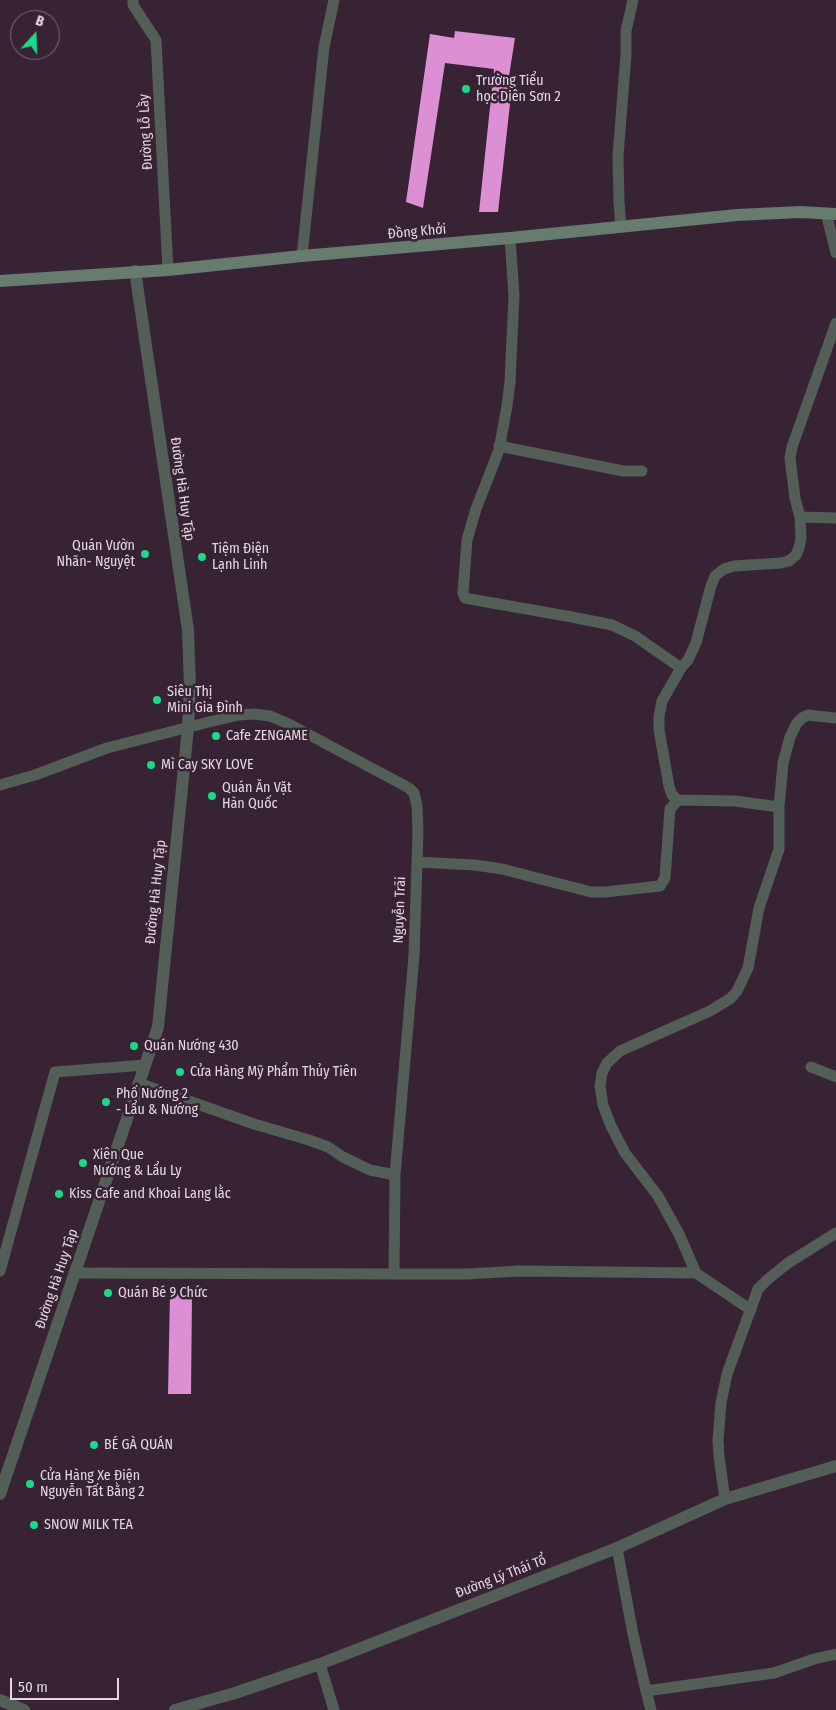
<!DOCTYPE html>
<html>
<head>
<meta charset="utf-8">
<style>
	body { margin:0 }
	#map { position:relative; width:836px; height:1710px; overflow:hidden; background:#382335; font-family:"Fira Sans Condensed",sans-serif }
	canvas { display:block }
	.north { position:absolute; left:10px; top:10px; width:50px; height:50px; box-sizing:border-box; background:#382335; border:1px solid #7d6b7a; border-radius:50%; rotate:20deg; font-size:14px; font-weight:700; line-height:20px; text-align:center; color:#e4d7e2 }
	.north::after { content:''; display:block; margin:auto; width:18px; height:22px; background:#1ad988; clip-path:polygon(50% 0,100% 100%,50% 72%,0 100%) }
	.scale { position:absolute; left:10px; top:1678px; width:109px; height:22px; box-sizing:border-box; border:2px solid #e4d7e2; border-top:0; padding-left:6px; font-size:15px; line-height:18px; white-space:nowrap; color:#e4d7e2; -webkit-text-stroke:4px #382335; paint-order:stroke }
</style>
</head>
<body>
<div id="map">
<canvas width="836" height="1710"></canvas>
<div class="north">B</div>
<div class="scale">50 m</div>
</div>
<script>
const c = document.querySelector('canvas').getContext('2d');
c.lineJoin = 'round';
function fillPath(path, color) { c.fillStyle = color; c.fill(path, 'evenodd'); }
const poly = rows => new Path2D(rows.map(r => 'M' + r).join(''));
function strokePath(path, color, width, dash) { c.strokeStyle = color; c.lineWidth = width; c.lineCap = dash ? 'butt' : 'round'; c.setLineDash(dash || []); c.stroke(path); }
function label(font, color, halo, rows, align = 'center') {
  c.font = font + ' "Fira Sans Condensed",sans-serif'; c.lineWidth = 5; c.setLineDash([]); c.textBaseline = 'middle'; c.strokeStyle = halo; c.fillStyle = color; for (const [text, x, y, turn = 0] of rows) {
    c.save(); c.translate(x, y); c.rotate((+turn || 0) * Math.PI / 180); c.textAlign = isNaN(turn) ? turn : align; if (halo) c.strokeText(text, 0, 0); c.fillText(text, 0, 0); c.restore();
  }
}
const building = poly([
	[455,31,515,38,509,76,513,77,498,212,479,212,494,69,445,63,423,208,406,202,430,34,454,38],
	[170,1293,192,1294,191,1394,168,1394]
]);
const minor = poly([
	[133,0,133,5,156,40,168,270],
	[826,213,836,253],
	[621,227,619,202,618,156,626,54,626,31,633,0],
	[510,238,514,296,510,382,507,406,499,450,476,509,467,540,463,593,465,598,470,599,572,617,612,625,635,636,681,668],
	[302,256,324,47,334,0],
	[499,446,623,471,642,471],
	[800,517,836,518],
	[0,785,35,775,107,748,209,722,239,715,254,714,270,716,289,724,409,788,414,793,417,806,418,832,414,956,395,1175,394,1274],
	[779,807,735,801,678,800,672,795,669,786,659,730,659,717,662,701,681,668,688,660,696,643,711,586,715,576,724,569,734,566,781,563,789,561,796,555,799,548,801,538,800,517,795,498,790,458,792,447,836,323],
	[417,862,475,865,502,869,591,892,605,892,660,886,665,878,670,809,678,800],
	[811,1067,836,1077],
	[138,1083,254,1124,309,1140,328,1147,343,1157,370,1170,395,1175],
	[0,1271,55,1072,145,1065],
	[74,1273,394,1274,467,1274,520,1271,696,1273,751,1310],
	[696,1273,679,1234,658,1196,625,1153,611,1126,603,1105,600,1086,602,1073,607,1063,620,1051,710,1011,731,998,737,991,748,968,759,908,779,849,779,807,783,763,790,737,797,723,802,718,808,715,836,718],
	[725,1499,719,1456,718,1440,721,1403,727,1374,758,1289,767,1280,788,1263,836,1233],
	[617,1548,633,1634,646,1691,774,1673,814,1659,836,1654],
	[320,1664,334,1710],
	[646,1691,651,1710]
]);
const tertiary = poly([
	[0,1494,158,1027,188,728,190,687,188,630,135,271],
	[0,1700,24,1710],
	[175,1710,235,1693,320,1664,617,1548,725,1499,836,1466]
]);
const secondary = poly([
	[0,281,168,270,302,256,510,238,737,215,800,212,836,214]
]);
const markers = [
	[466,89,5,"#1ad988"],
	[145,554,5,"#1ad988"],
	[202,557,5,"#1ad988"],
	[157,700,5,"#1ad988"],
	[216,736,5,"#1ad988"],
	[151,765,5,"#1ad988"],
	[212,796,5,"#1ad988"],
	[134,1046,5,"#1ad988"],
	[180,1072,5,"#1ad988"],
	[106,1102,5,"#1ad988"],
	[83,1163,5,"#1ad988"],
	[59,1194,5,"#1ad988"],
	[108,1293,5,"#1ad988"],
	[94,1445,5,"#1ad988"],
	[30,1484,5,"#1ad988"],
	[34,1525,5,"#1ad988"]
];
const poiNames = [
	["Trường Tiểu",476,81],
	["học Diên Sơn 2",476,97],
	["Quán Vườn",135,546,"right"],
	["Nhãn- Nguyệt",135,562,"right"],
	["Tiệm Điện",212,549],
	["Lạnh Linh",212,565],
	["Siêu Thị",167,692],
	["Mini Gia Đình",167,708],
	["Cafe ZENGAME",226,736],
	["Mì Cay SKY LOVE",161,765],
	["Quán Ăn Vặt",222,788],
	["Hàn Quốc",222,804],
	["Quán Nướng 430",144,1046],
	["Cửa Hàng Mỹ Phẩm Thủy Tiên",190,1072],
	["Phố Nướng 2",116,1094],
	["- Lẩu & Nướng",116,1110],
	["Xiên Que",93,1155],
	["Nướng & Lẩu Ly",93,1171],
	["Kiss Cafe and Khoai Lang lằc",69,1194],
	["Quán Bé 9 Chức",118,1293],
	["BÉ GÀ QUÁN",104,1445],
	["Cửa Hàng Xe Điện",40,1476],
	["Nguyễn Tất Bằng 2",40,1492],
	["SNOW MILK TEA",44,1525]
];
const streetNames = [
	["Đường Lỗ Lầy",146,132,-93],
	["Đồng Khởi",417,232,-5],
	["Đường Hà Huy Tập",182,489,82],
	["Đường Hà Huy Tập",156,892,-84],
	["Nguyễn Trãi",400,910,-88],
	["Đường Hà Huy Tập",57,1279,-71],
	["Đường Lý Thái Tổ",501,1577,-21]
];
fillPath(building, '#dd8fd4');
strokePath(minor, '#525e57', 11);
strokePath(tertiary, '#525e57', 12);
strokePath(secondary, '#677b6e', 12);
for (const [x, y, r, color] of markers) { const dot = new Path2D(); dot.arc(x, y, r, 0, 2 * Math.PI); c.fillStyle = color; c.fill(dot); strokePath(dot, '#382335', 2); }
label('14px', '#e4d7e2', '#382335', poiNames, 'left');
label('14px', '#e4d7e2', '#382335', streetNames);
</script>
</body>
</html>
